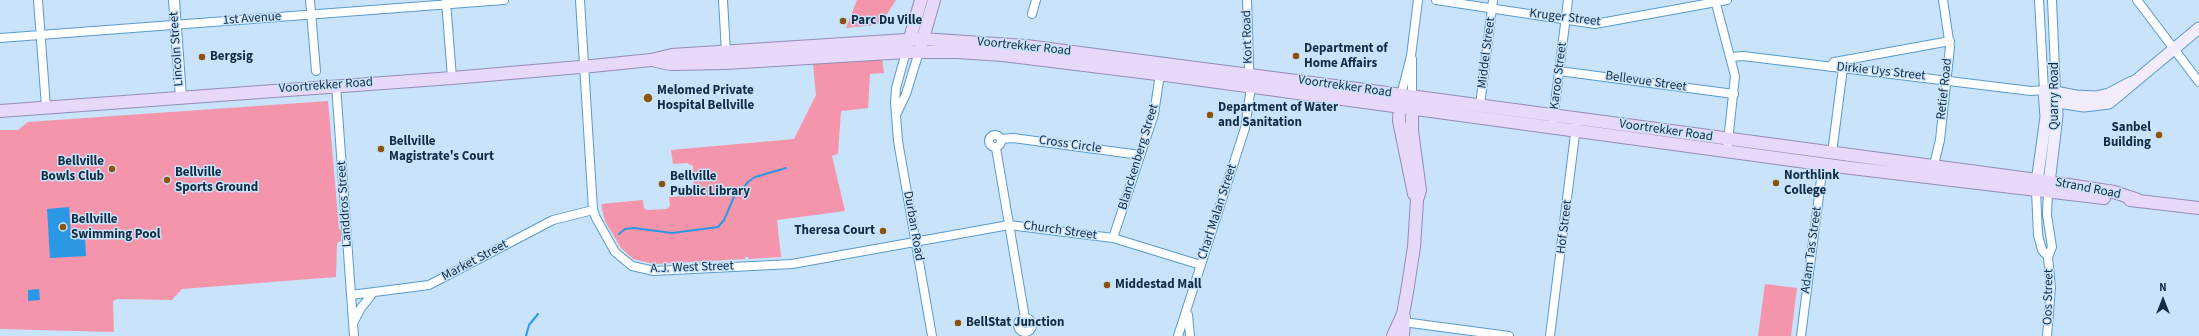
<!DOCTYPE html>
<html>
<head>
<meta charset="utf-8">
<style>
	body { margin:0 }
	#map { position:relative; width:2199px; height:336px; overflow:hidden; background:#c9e3fa; font-family:"Source Sans 3",sans-serif }
	canvas { display:block }
	.north { position:absolute; left:2143px; top:280px; width:40px; height:40px; -webkit-text-stroke:3px #c9e3fa; paint-order:stroke; rotate:0deg; font-size:11px; font-weight:700; line-height:16px; text-align:center; color:#122d43 }
	.north::after { content:''; display:block; margin:auto; width:14px; height:18px; background:#122d43; clip-path:polygon(50% 0,100% 100%,50% 72%,0 100%) }
</style>
</head>
<body>
<div id="map">
<canvas width="2199" height="336"></canvas>
<div class="north">N</div>
</div>
<script>
const c = document.querySelector('canvas').getContext('2d');
c.lineJoin = 'round';
function fillPath(path, color) { c.fillStyle = color; c.fill(path, 'evenodd'); }
const poly = rows => new Path2D(rows.map(r => 'M' + r).join(''));
function strokePath(path, color, width, dash) { c.strokeStyle = color; c.lineWidth = width; c.lineCap = dash ? 'butt' : 'round'; c.setLineDash(dash || []); c.stroke(path); }
function label(font, color, halo, rows, align = 'center') {
  c.font = font + ' "Source Sans 3",sans-serif'; c.lineWidth = 3; c.setLineDash([]); c.textBaseline = 'middle'; c.strokeStyle = halo; c.fillStyle = color; for (const [text, x, y, turn = 0] of rows) {
    c.save(); c.translate(x, y); c.rotate((+turn || 0) * Math.PI / 180); c.textAlign = isNaN(turn) ? turn : align; if (halo) c.strokeText(text, 0, 0); c.fillText(text, 0, 0); c.restore();
  }
}
const green = poly([
	[857,0,896,0,882,22,875,25,846,28],
	[882,58,884,73,870,74,868,108,841,111,838,154,832,156,845,211,777,220,781,257,749,259,748,257,745,257,745,259,654,264,633,259,621,248,605,221,601,204,643,200,644,208,647,210,667,209,670,206,669,197,694,195,693,166,687,163,673,164,671,150,794,139,816,95,813,64],
	[328,101,339,229,341,230,341,241,337,243,336,277,182,289,172,300,118,299,113,301,114,332,0,329,0,130,18,130,28,122],
	[1765,284,1797,288,1791,336,1758,336]
]);
const water = poly([
	[69,207,71,239,85,238,86,256,50,258,47,209],
	[39,289,40,300,28,301,28,290]
]);
const stream = poly([
	[737,195,749,181,755,177,786,168],
	[619,234,625,229,634,228,672,233,718,227,724,220,734,197],
	[526,336,529,325,538,314]
]);
const minor = poly([
	[38,0,46,107],
	[310,0,316,71],
	[580,0,593,210,596,218,615,252,632,266,654,271,792,264,1009,225,1113,238,1201,265],
	[723,0,726,52],
	[1436,0,1595,24,1727,0],
	[1715,0,1735,76,1727,151],
	[2052,0,2056,93],
	[2137,0,2199,82],
	[446,1,452,78],
	[1032,14,1036,0],
	[0,38,504,0],
	[906,52,896,88,895,102,898,141,932,336],
	[1731,57,1743,56,2031,91,2044,90,2039,0],
	[1412,59,1412,96],
	[1830,67,1834,62,1840,61,1950,41],
	[1559,71,1734,94],
	[336,85,354,336],
	[1401,95,1411,56,1418,0],
	[1480,105,1493,0],
	[896,115,906,94,919,52],
	[1553,120,1568,0],
	'989 141a6 6 0 1 1 12 0a6 6 0 1 1-12 0Z',
	[1001,139,1013,138,1140,155],
	[996,148,1025,318],
	[1832,153,1843,68],
	[1933,169,1940,140,1950,47,1943,0],
	[2036,191,2038,235,2042,250,2048,257],
	[1113,238,1154,114,1160,74],
	[351,295,429,285,553,220,593,210],
	[1188,315,1190,336],
	'1018 325a7 7 0 1 1 14 0a7 7 0 1 1-14 0Z',
	[353,323,361,308,373,293],
	[1400,323,1411,323,1509,336],
	[1178,336,1245,128,1250,94,1247,0],
	[1550,336,1576,126],
	[1801,336,1823,164],
	[2047,336,2051,288,2048,257,2052,247,2047,215,2048,192]
]);
const tertiary = poly([
	[174,0,181,97]
]);
const secondary = poly([
	[2045,100,2084,106,2109,103,2199,28],
	[2036,189,2046,117,2044,90,2076,96,2096,97,2109,94,2132,82],
	[2048,191,2057,116,2056,95]
]);
const primary = poly([
	[908,45,921,0],
	[921,45,934,0],
	[656,61,671,64,726,63,906,52,957,52,1003,55,1173,76,1843,167,2104,198],
	[1400,100,1399,121,1414,194],
	[0,111,452,78,592,66,651,60,672,55,922,39,1026,46,1350,88,2037,180,2114,192,2138,200],
	[2130,200,2199,208],
	[1393,336,1403,314,1407,292,1414,247,1417,200,1420,190,1412,131,1412,102],
	[1403,336,1404,317]
]);
const markers = [
	[843,21,4,"#8c540b"],
	[1296,56,4,"#8c540b"],
	[202,57,4,"#8c540b"],
	[648,98,5,"#8c540b"],
	[1210,115,4,"#8c540b"],
	[2159,135,4,"#8c540b"],
	[381,149,4,"#8c540b"],
	[112,169,4,"#8c540b"],
	[167,180,4,"#8c540b"],
	[1776,183,4,"#8c540b"],
	[662,184,4,"#8c540b"],
	[63,227,4,"#8c540b"],
	[883,231,4,"#8c540b"],
	[1107,285,4,"#8c540b"],
	[958,323,4,"#8c540b"]
];
const streetNames = [
	["Kruger Street",1565,18,7],
	["1st Avenue",252,19,-4],
	["Kort Road",1248,37,-92],
	["Voortrekker Road",1024,47,6],
	["Lincoln Street",177,49,-94],
	["Middel Street",1487,53,-83],
	["Dirkie Uys Street",1881,72,6],
	["Karoo Street",1559,76,-83],
	["Bellevue Street",1646,82,8],
	["Voortrekker Road",326,86,-4],
	["Voortrekker Road",1345,87,8],
	["Retief Road",1945,89,-84],
	["Quarry Road",2055,96,-90],
	["Voortrekker Road",1666,131,8],
	["Cross Circle",1070,145,8],
	["Blanckenberg Street",1139,157,-73],
	["Strand Road",2088,189,11],
	["Landdros Street",345,204,-94],
	["Charl Malan Street",1218,212,-72],
	["Durban Road",913,226,80],
	["Hof Street",1565,227,-83],
	["Church Street",1060,231,8],
	["Adam Tas Street",1812,250,-82],
	["Market Street",475,261,-28],
	["A.J. West Street",692,268,-2],
	["Oos Street",2049,297,-89]
];
const poiNames = [
	["Parc Du Ville",851,21],
	["Department of",1304,49],
	["Home Affairs",1304,64],
	["Bergsig",210,57],
	["Melomed Private",657,91],
	["Hospital Bellville",657,106],
	["Department of Water",1218,108],
	["and Sanitation",1218,123],
	["Sanbel",2151,128,"right"],
	["Building",2151,143,"right"],
	["Bellville",389,142],
	["Magistrate's Court",389,157],
	["Bellville",104,162,"right"],
	["Bowls Club",104,177,"right"],
	["Bellville",175,173],
	["Sports Ground",175,188],
	["Northlink",1784,176],
	["College",1784,191],
	["Bellville",670,177],
	["Public Library",670,192],
	["Bellville",71,220],
	["Swimming Pool",71,235],
	["Theresa Court",875,231,"right"],
	["Middestad Mall",1115,285],
	["BellStat Junction",966,323]
];
fillPath(green, '#f495ab');
fillPath(water, '#2b98e6');
strokePath(stream, '#2b98e6', 2);
strokePath(minor, '#589acf', 10);
strokePath(tertiary, '#589acf', 12);
strokePath(secondary, '#589acf', 13);
strokePath(primary, '#938cb7', 14);
strokePath(minor, '#fff', 8);
strokePath(tertiary, '#fff', 10);
strokePath(secondary, '#f3ecfc', 11);
strokePath(primary, '#e8d9fa', 12);
for (const [x, y, r, color] of markers) { const dot = new Path2D(); dot.arc(x, y, r, 0, 2 * Math.PI); c.fillStyle = color; c.fill(dot); strokePath(dot, '#c9e3fa', 1.5); }
label('13px', '#122d43', '#c9e3fa', streetNames);
label('bold 13px', '#122d43', '#c9e3fa', poiNames, 'left');
</script>
</body>
</html>
